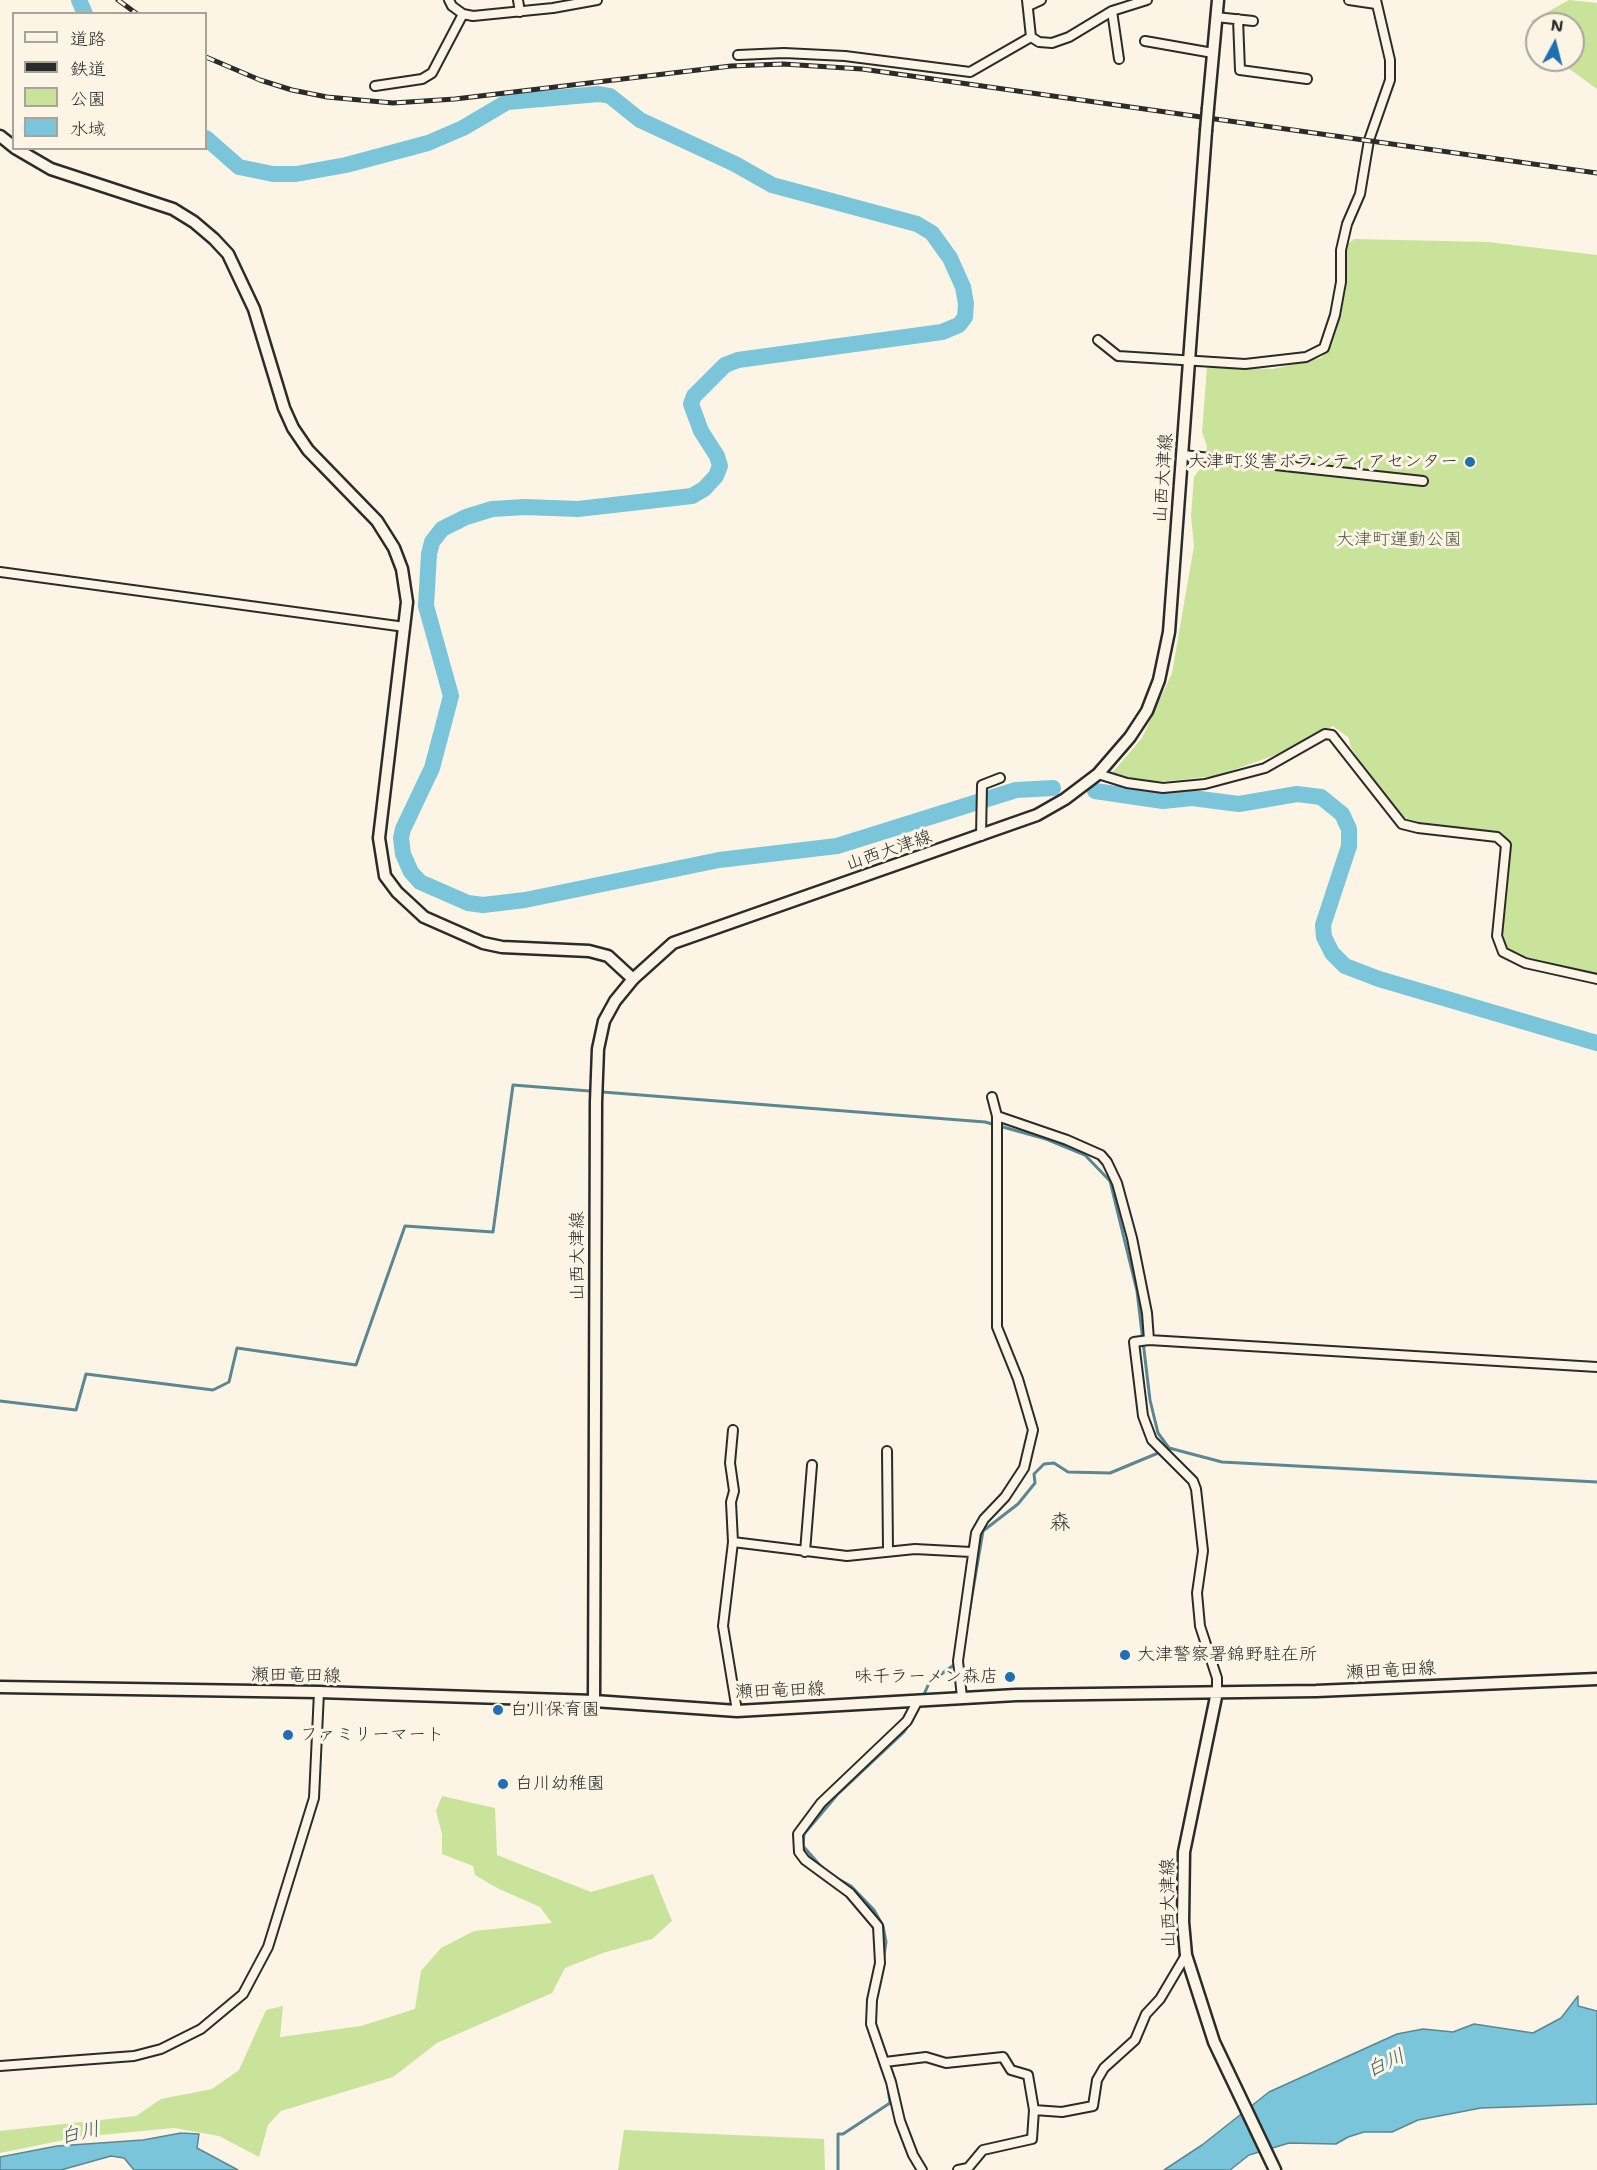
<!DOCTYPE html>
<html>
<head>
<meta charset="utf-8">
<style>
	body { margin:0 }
	#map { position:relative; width:1597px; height:2170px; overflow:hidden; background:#fcf5e5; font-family:"Shantell Sans","Klee One",sans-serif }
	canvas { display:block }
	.legend { position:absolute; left:12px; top:12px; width:195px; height:138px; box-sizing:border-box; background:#fcf5e5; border:2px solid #a8a49b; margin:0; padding:8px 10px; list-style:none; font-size:18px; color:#2b2b2b }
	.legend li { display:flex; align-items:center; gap:12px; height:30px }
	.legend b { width:30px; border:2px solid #a8a49b }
	.north { position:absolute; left:1525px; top:12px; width:60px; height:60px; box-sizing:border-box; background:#fcf5e5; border:2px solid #a8a49b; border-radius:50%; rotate:7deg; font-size:16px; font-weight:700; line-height:24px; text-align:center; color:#2b2b2b }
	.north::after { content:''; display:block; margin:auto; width:21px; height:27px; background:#1f6fb2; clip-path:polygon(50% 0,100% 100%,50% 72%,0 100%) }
</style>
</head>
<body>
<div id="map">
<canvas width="1597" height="2170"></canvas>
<ul class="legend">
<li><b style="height:8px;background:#fcf5e5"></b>道路</li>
<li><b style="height:8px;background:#2b2b2b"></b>鉄道</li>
<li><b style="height:16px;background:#c9e39a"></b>公園</li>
<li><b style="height:16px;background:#7ac5d9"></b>水域</li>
</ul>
<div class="north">N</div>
</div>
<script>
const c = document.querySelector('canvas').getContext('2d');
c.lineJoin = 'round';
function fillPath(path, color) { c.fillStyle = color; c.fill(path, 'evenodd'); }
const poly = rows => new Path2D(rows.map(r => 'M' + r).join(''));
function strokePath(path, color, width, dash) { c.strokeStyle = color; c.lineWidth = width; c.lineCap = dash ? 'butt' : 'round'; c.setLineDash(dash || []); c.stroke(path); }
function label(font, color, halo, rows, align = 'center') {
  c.font = font + ' "Shantell Sans","Klee One",sans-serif'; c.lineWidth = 6; c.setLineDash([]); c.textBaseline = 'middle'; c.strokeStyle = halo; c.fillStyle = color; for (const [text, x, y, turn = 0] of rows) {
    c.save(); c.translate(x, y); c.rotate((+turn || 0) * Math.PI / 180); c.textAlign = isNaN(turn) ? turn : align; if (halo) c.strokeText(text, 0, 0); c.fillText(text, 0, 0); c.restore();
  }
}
const green = poly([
	[1569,0,1597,3,1597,89,1557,60,1573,60,1573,24,1537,24,1537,30,1531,21],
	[1354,239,1488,242,1597,255,1597,976,1517,957,1505,947,1502,935,1511,851,1509,840,1500,835,1422,824,1400,816,1377,787,1350,746,1349,738,1333,726,1284,752,1216,776,1158,782,1133,779,1112,773,1142,738,1172,673,1194,546,1191,516,1194,477,1205,462,1207,446,1202,432,1207,367,1273,369,1321,358,1331,346,1339,322,1346,290,1347,245],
	[442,1796,495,1808,497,1855,591,1892,653,1874,672,1921,652,1939,603,1953,565,1968,552,1993,437,2043,393,2077,281,2111,268,2125,259,2157,219,2136,174,2128,79,2137,0,2153,0,2131,136,2116,161,2099,212,2089,239,2070,266,2010,283,2006,280,2037,361,2026,415,2009,421,1971,441,1948,474,1931,552,1923,540,1907,497,1888,475,1875,473,1866,442,1854,442,1834,436,1811],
	[624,2130,824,2139,825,2170,618,2170]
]);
const water = poly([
	[1578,1996,1578,2006,1597,2011,1597,2104,1481,2108,1418,2120,1392,2132,1364,2132,1348,2137,1336,2144,1289,2143,1249,2155,1230,2170,1164,2170,1202,2145,1269,2092,1397,2034,1423,2029,1453,2032,1474,2024,1533,2033,1561,2018,1578,1996],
	[181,2133,199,2134,197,2148,238,2170,134,2170,124,2158,111,2156,61,2170,0,2170,0,2157,57,2146,143,2140,181,2133]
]);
const stream = poly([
	[0,1401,76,1410,86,1374,213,1390,229,1382,237,1348,356,1365,405,1226,493,1232,513,1085,985,1122,1046,1139,1085,1155,1110,1181,1137,1291,1150,1400,1158,1433,1169,1448],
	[1169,1448,1222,1462,1597,1482],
	[967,1625,983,1531,1018,1504,1035,1483,1034,1474,1044,1464,1054,1463,1068,1472,1110,1473,1163,1451],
	[824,1870,803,1846,804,1834,837,1795,904,1732,915,1715,929,1683,962,1659,963,1652],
	[829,1874,851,1886,874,1910,883,1926,886,1942,883,1962],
	[838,2170,838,2134,843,2134,890,2103,887,2080]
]);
const river = poly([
	[79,0,85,14],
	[206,138,239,167,273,174,296,174,346,165,428,143,463,128,507,102,599,94,610,96,640,120,735,164,772,185,917,224,932,233,950,258,963,287,966,304,965,317,959,325,942,332,738,360,725,365,694,396,691,404,701,431,717,456,720,466,716,476,704,489,692,496,578,509,525,507,492,509,466,517,442,529,432,542,429,554,426,606,451,696,432,768,403,829,401,838,403,854,411,872,420,882,468,903,483,905,525,900,719,860,837,846,1016,790,1053,788],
	[1095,791,1163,801,1192,798,1239,804,1297,794,1321,797,1342,814,1349,829,1349,846,1323,925,1324,937,1332,953,1345,966,1379,979,1597,1043]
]);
const minor = poly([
	[449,0,452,6,463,14,473,16,553,8,597,0],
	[518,0,520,12],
	[1027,0,1031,37,1039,42,1052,43,1069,37,1112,11,1147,0],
	[1349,0,1376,4],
	[1028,6,1041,0],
	[1112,11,1119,59],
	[1216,17,1253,21],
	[1238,19,1240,70,1307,79],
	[1145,41,1213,53],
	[738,55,784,53,845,56,970,72,1031,37],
	[375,86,422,79,432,73,463,14],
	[1098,340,1118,356,1245,364,1306,357,1324,348,1335,315,1341,282,1341,250,1347,224,1360,194,1369,140,1390,80,1390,60,1376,0],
	[1183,455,1423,481],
	[0,572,405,627],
	[1098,774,1127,783,1163,788,1205,784,1265,768,1325,734,1332,735,1402,824,1418,828,1497,837,1506,845,1497,936,1503,952,1525,963,1597,979],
	[981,836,982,785,1000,778],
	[997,1116,1067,1140,1101,1155,1107,1162,1117,1183,1132,1238,1147,1313,1149,1340],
	[733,1430,730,1463,734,1491,731,1502,733,1542,723,1626,737,1711],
	[887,1451,888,1550],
	[733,1542,847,1556,915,1549,971,1552],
	[805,1552,812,1465],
	[1217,1692,1217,1678,1200,1626,1197,1593,1203,1551,1196,1489,1193,1481,1152,1440,1143,1416,1134,1342,1149,1340,1597,1367],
	[962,1697,958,1661,976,1533,984,1519,1005,1497,1024,1468,1033,1430,1018,1379,997,1327,997,1116,992,1097],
	[917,1702,907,1721,821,1803,798,1834,799,1852,805,1860,850,1893,878,1926,880,1963,872,2000,871,2024,891,2082,900,2121,913,2155,922,2170],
	[885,2062,926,2057,946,2063,1003,2057,1011,2070,1028,2075,1034,2110,1032,2139,983,2150,968,2168,958,2170],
	[0,2066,134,2056,161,2049,201,2029,243,1994,268,1947,314,1798,319,1692],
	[1034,2110,1062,2112,1093,2106,1097,2080,1104,2068,1135,2040,1146,2014,1160,1999,1186,1955]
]);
const tertiary = poly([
	[0,136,14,147],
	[15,148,51,169,173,209,194,222,214,239,228,254,254,309,284,408,293,428,308,450,377,521,394,548,402,569,407,602,379,838,385,876,397,892,424,917,483,943,502,947,589,951,608,956,633,979]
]);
const secondary = poly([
	[1208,108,1218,0],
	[0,1687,319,1692,594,1701,737,1711,1016,1695,1316,1691,1597,1679],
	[1217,1692,1184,1852,1183,1922,1186,1955,1214,2042,1275,2170],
	[594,1701,596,1102,598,1049,604,1021,615,1001,633,979,673,943,1037,815,1065,799,1098,774,1130,737,1147,711,1159,680,1169,632,1206,131]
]);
const rail = poly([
	[118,0,137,14],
	[206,57,260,80,292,90,327,97,393,103,455,99,731,66,783,64,862,69,1597,173]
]);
const secondaryBridge = poly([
	[1206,131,1208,108]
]);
const markers = [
	[1470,462,6,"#1f6fb2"],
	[1125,1655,6,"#1f6fb2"],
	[1010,1677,6,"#1f6fb2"],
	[498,1710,6,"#1f6fb2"],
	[288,1735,6,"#1f6fb2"],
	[503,1784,6,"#1f6fb2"]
];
const poiNames = [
	["大津町災害ボランティアセンター",1458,462,"right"],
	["大津警察署錦野駐在所",1137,1655],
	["味千ラーメン森店",998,1677,"right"],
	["白川保育園",510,1710],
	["ファミリーマート",300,1735],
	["白川幼稚園",515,1784]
];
const streetNames = [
	["山西大津線",1164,478,-86],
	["山西大津線",889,851,-19],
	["山西大津線",578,1256,-90],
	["瀬田竜田線",1391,1671,-3],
	["瀬田竜田線",296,1676,1],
	["瀬田竜田線",780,1691,-2],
	["山西大津線",1169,1903,-91]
];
const parkNames = [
	["大津町運動公園",1399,540]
];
const waterNames = [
	["白川",1386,2064,-25],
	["白川",80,2134,-13]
];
const quarterNames = [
	["森",1060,1524]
];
fillPath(green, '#c9e39a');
fillPath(water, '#7ac5d9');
strokePath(water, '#5a8793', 1.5);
strokePath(stream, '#5a8793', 3);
strokePath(river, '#7ac5d9', 16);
strokePath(minor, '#2b2b2b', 12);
strokePath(tertiary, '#2b2b2b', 15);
strokePath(secondary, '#2b2b2b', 15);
strokePath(minor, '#fcf5e5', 8);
strokePath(tertiary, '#fcf5e5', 10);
strokePath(secondary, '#fcf5e5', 10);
strokePath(rail, '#2b2b2b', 5);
strokePath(rail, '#fcf5e5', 3, [9]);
strokePath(secondaryBridge, '#2b2b2b', 15, []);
strokePath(secondaryBridge, '#fcf5e5', 10);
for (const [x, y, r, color] of markers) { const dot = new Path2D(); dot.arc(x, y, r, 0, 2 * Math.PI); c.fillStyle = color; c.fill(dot); strokePath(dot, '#fcf5e5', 2); }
label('18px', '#2b2b2b', '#fcf5e5', poiNames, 'left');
label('18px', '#2b2b2b', '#fcf5e5', streetNames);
label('18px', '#525947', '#fcf5e5', parkNames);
label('italic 20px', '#43595f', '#fcf5e5', waterNames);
label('21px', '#2b2b2b', '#fcf5e5', quarterNames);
</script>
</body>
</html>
